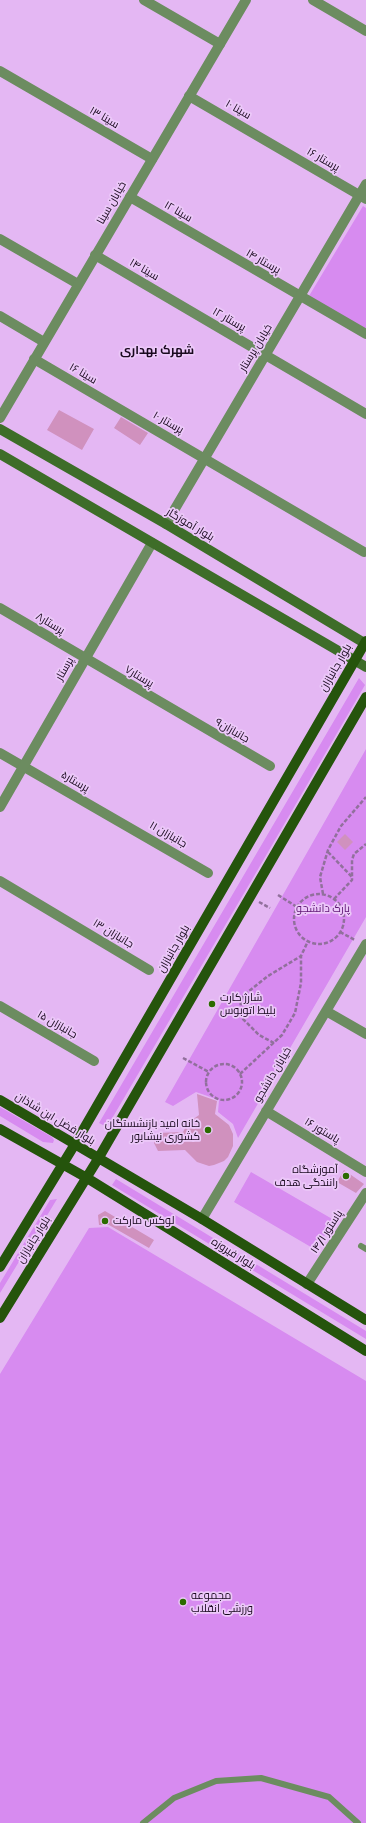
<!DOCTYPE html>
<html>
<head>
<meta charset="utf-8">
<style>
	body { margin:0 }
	canvas { display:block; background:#e4b7f3 }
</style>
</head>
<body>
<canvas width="366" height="1823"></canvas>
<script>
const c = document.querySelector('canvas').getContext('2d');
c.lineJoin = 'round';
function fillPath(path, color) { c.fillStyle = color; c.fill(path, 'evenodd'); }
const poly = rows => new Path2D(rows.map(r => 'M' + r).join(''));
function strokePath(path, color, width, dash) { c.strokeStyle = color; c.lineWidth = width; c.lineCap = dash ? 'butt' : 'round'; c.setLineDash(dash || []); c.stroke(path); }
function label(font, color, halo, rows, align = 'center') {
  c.font = font + ' Signika,Cairo,sans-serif'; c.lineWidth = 3.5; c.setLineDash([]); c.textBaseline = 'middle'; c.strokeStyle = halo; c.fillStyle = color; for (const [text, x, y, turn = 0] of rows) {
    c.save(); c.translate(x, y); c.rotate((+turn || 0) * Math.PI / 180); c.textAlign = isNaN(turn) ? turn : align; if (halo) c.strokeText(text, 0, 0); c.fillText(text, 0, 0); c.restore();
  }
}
const green = poly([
	[363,206,366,208,366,332,309,296],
	[359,678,365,685,257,871,107,1127,99,1123],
	[366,749,366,917,238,1138,233,1124,218,1112,219,1100,196,1092,173,1106,165,1102],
	[0,1107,52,1137,54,1140,53,1143,43,1142,0,1116],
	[251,1172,334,1220,316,1250,234,1202],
	[116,1179,366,1331,366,1339,112,1185],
	[57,1199,0,1293,0,1283,50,1200],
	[108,1227,366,1381,366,1823,0,1823,0,1374,89,1228]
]);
const building = poly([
	[59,410,94,429,82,450,47,430],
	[121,417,148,433,140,445,114,428],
	[345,834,353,842,345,850,337,842],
	[197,1094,217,1101,215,1114,229,1125,233,1134,233,1146,228,1157,224,1161,214,1165,209,1166,197,1162,185,1150,158,1151,154,1143,157,1133,183,1132,188,1123,199,1115],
	[344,1170,364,1184,356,1193,337,1182],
	[105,1211,154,1240,149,1248,109,1225,99,1225,98,1215]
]);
const path = poly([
	[328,852,352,877],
	[323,894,320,877,328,850,341,826,366,797],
	'294 919a25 25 0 1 1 50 0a25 25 0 1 1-50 0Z',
	[278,895,297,907],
	[334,899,352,880,352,860,354,854,366,844],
	[259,902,270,908],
	[340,932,355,940],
	[274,1043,259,1035,243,1019,240,1013,241,1001,244,995,268,976,301,956],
	[183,1058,209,1072],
	'206 1082a18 18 0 1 1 36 0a18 18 0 1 1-36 0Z',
	[240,1074,282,1035,295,1013,301,983,301,956,308,941]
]);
const service = poly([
	[361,1246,366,1249],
	[143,1823,174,1798,216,1781,261,1778,329,1797,358,1823]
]);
const minor = poly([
	[144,0,220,44],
	[313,0,366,31],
	[0,71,152,159],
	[189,96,366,199],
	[130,197,366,334],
	[0,239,78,284],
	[95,255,366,414],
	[0,316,44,342],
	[34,359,364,552],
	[0,608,270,766],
	[0,753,208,873],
	[0,881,149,970],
	[0,1006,94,1061],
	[326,1011,366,1034],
	[266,1111,366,1172],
	[202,1219,366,944],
	[307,1284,366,1193]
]);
const tertiary = poly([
	[0,418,246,0],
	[166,524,366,184],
	[0,807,152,543]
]);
const secondary = poly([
	[0,429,166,524,366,644],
	[0,454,366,667]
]);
const primary = poly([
	[0,1100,202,1219,366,1320],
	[0,1129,87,1178,366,1351],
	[0,1267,75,1144,366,641],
	[0,1318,98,1159,366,697]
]);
const markers = [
	[212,1004,4,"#2b6b00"],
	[208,1130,4,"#2b6b00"],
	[346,1176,4,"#2b6b00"],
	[105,1221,4,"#2b6b00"],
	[183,1602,4,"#2b6b00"]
];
const streetNames = [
	["سینا ۱۰",238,110,30],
	["سینا ۱۳",104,118,30],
	["پرستار ۱۶",323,160,30],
	["خیابان سینا",112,203,-60],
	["سینا ۱۲",178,212,30],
	["پرستار ۱۴",263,262,30],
	["سینا ۱۴",144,270,30],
	["پرستار ۱۲",229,320,30],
	["خیابان پرستار",256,348,-59],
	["سینا ۱۶",83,374,30],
	["پرستار ۱۰",168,423,30],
	["بلوار آموزگار",190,525,31],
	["پرستار۸",50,624,31],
	["بلوار جانبازان",336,668,-60],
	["پرستار",65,669,-60],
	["پرستار۷",139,677,31],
	["جانبازان۹",232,731,30],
	["پرستار۵",75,782,30],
	["جانبازان ۱۱",168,835,30],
	["جانبازان ۱۳",113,934,31],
	["بلوار جانبازان",174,949,-60],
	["جانبازان ۱۵",57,1025,30],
	["خیابان دانشجو",273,1075,-59],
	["بلوار فضل ابن شاذان",55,1119,31],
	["پاستور ۱۶",322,1131,31],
	["پاستور ۱۴/۱",327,1232,-57],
	["بلوار جانبازان",34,1240,-58],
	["بلوار فیروزه",233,1254,32]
];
const parkNames = [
	["پارک دانشجو",323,909]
];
const poiNames = [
	["شارژ کارت",220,998],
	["بلیط اتوبوس",220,1011],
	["خانه امید بازنشستگان",200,1124,"right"],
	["کشوری نیشابور",200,1137,"right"],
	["آموزشگاه",338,1170,"right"],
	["رانندگی هدف",338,1183,"right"],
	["لوکس مارکت",113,1221],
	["مجموعه",191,1596],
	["ورزشی انقلاب",191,1609]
];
const neighbourhoodNames = [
	["شهرک بهداری",157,351]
];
fillPath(green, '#d78bf0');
fillPath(building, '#d091be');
strokePath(path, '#91709c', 2.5, [4, 2]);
strokePath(service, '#6c8c60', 6);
strokePath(minor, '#6c8c60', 10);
strokePath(tertiary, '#6c8c60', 10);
strokePath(secondary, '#3e6d29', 10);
strokePath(primary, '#25540c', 10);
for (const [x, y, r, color] of markers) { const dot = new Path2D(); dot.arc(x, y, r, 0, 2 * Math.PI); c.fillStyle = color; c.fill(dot); strokePath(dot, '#ecc8f9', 1.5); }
label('11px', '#19091e', '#ecc8f9', streetNames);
label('11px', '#5e1573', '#ecc8f9', parkNames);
label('11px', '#19091e', '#ecc8f9', poiNames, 'left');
label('bold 12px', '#19091e', '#ecc8f9', neighbourhoodNames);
</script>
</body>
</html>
